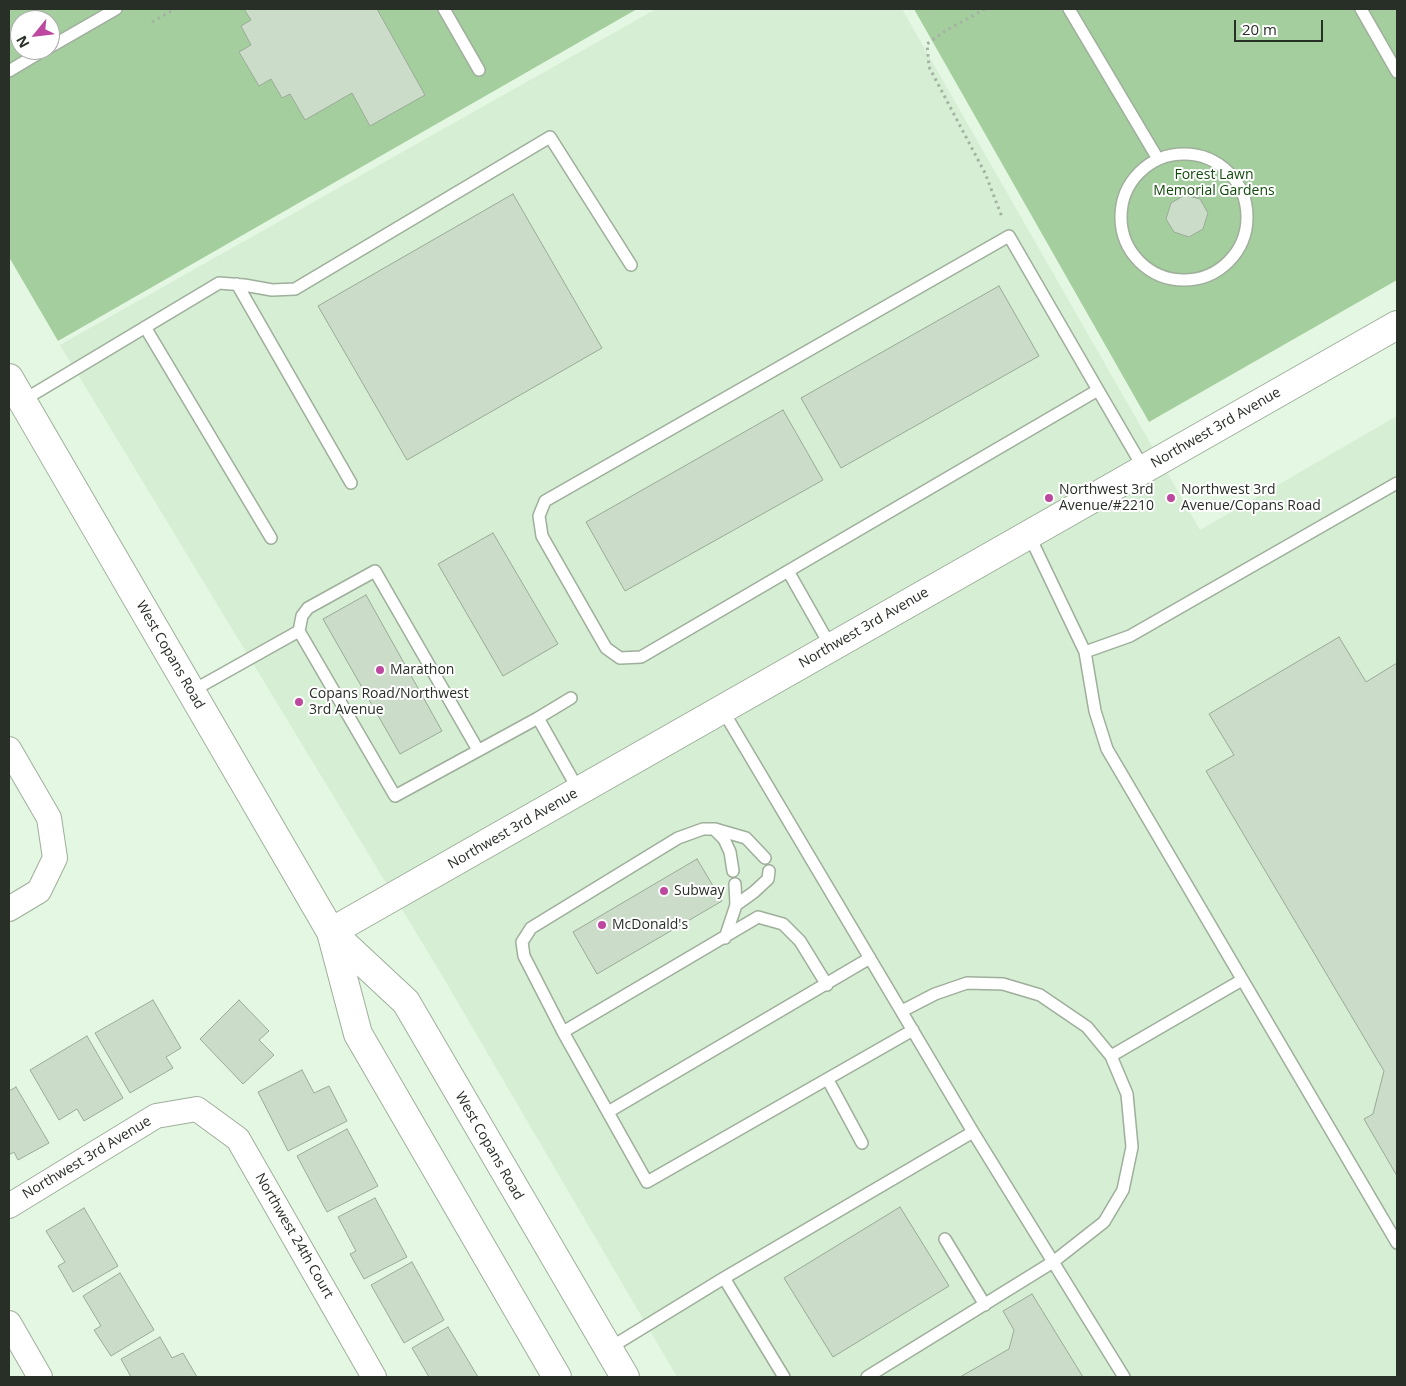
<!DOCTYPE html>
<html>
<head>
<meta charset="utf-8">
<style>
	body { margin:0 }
	#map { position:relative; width:1406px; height:1386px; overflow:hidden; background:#e4f7e2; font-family:"Open Sans",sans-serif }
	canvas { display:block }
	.frame { position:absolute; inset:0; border:10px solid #282f27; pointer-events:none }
	.north { position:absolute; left:10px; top:10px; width:50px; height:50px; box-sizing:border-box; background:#fff; border:1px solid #a9aca9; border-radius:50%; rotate:241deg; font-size:14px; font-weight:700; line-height:20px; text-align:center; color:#282f27 }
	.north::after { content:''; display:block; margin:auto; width:18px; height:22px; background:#bd489f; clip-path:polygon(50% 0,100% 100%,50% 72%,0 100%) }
	.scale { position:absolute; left:1234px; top:20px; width:89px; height:22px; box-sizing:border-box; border:2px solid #282f27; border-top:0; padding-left:6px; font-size:15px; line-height:18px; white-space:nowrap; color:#282f27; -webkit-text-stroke:4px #fff; paint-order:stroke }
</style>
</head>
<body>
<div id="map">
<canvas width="1406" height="1386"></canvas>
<div class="frame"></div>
<div class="north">N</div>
<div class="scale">20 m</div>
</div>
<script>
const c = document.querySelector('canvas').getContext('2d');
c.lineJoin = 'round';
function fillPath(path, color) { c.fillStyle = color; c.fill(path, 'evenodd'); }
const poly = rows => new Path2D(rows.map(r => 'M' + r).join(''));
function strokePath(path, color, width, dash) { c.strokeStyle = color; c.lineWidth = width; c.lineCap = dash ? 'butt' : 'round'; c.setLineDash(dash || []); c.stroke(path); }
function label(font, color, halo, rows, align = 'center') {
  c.font = font + ' "Open Sans",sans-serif'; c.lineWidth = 4; c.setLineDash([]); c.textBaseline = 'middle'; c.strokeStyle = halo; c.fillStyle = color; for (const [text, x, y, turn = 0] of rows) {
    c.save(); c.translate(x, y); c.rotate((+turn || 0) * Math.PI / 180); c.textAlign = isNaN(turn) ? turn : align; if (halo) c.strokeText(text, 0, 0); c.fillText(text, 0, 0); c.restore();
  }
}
const built = poly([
	[656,9,902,9,1200,530,1397,416,1397,1377,677,1377,440,972,60,345]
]);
const green = poly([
	[9,9,637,9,58,341,9,257],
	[20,20,50,20,50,50,20,50],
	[914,9,1397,9,1397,280,1149,422]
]);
const building = poly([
	[244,9,377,9,425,95,370,126,352,93,305,120,290,94,282,98,271,79,259,86,239,52,251,45,241,26,251,20,244,9],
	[513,194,602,348,407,460,318,306,513,194],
	[1185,195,1200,199,1208,213,1203,229,1189,237,1174,232,1166,219,1171,203,1185,195],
	[999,286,1039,356,841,468,801,398,999,286],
	[783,410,823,480,625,591,586,522,783,410],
	[493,533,558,644,503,676,438,564,493,533],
	[366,595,442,731,400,754,323,619,366,595],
	[1339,637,1366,682,1397,663,1397,1176,1364,1119,1373,1114,1384,1071,1206,771,1234,755,1209,714,1339,637],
	[697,859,722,901,597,974,573,932,697,859],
	[153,1000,181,1048,166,1057,173,1068,130,1093,95,1033,153,1000],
	[239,1000,269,1031,259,1040,274,1055,243,1084,200,1039,239,1000],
	[87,1036,123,1098,84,1121,77,1109,59,1120,30,1070,87,1036],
	[302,1070,314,1093,329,1086,347,1121,288,1151,258,1092,302,1070],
	[16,1087,49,1143,18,1160,14,1152,9,1155,9,1091,16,1087],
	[347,1129,378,1186,327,1212,297,1156,347,1129],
	[375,1198,407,1257,364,1279,350,1254,356,1251,338,1217,375,1198],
	[900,1207,949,1286,833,1357,784,1278,900,1207],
	[84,1208,118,1266,73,1292,58,1266,65,1262,46,1231,84,1208],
	[412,1262,444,1320,404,1343,371,1285,412,1262],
	[120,1273,154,1330,111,1356,94,1330,101,1326,83,1296,120,1273],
	[1032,1294,1083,1377,960,1377,1009,1349,1014,1330,1003,1311,1032,1294],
	[448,1327,478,1377,429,1377,412,1348,448,1327],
	[160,1337,172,1358,183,1353,197,1377,131,1377,121,1359,160,1337]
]);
const path = poly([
	[985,9,945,31,927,44,929,67,985,173,1002,217],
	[152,22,175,9]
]);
const service = poly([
	[444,9,479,70],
	[1069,9,1158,159],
	[1361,9,1397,72],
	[50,47,116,9],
	[9,71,44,50],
	'1121 217a63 63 0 1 1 126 0a63 63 0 1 1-126 0Z',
	[237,284,351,483],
	[145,327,271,538],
	[1098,390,641,657,620,658,606,648,542,536,539,516,545,501,1009,236,1098,390,1144,469],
	[22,401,219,283,244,285,272,290,295,289,550,137,631,265],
	[1029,535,1085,652,1095,711,1107,749,1397,1243],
	[788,571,831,647],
	[299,631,302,616,308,608,375,571,478,750],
	[1085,652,1130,636,1397,483],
	[192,691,299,631,395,796,538,718,579,791],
	[722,709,973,1132,1124,1377],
	[538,718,571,698],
	[715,830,724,839,730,852,733,871],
	[735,884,736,905],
	[725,938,736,905,754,892,768,879,769,871],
	[827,985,800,941,783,924,758,917,563,1032,647,1182,913,1030],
	[563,1032,524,956,522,942,531,928,678,838,703,829,715,829,746,838,765,858],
	[1111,1056,1242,980],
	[828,1080,862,1143],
	[608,1112,870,958],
	[945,1239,985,1305],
	[724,1278,784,1377],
	[608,1349,724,1278,973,1132],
	[867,1377,1053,1262,1104,1222,1123,1190,1132,1147,1127,1094,1111,1056,1087,1027,1040,995,1003,984,967,983,935,994,902,1011]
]);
const minor = poly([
	[9,749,49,818,55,858,39,891,9,909],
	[9,1206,156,1116,197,1109,238,1139,374,1377],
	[9,1323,40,1377]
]);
const tertiary = poly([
	[331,932,1397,325]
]);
const secondary = poly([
	[9,378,331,932,358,1034,557,1377],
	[331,932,406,1002,625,1377]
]);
const markers = [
	[1049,498,5,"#bd489f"],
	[1171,498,5,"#bd489f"],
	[380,670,5,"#bd489f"],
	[299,702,5,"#bd489f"],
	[664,891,5,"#bd489f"],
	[602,925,5,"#bd489f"]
];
const parkNames = [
	["Forest Lawn",1214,175],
	["Memorial Gardens",1214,191]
];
const streetNames = [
	["Northwest 3rd Avenue",1216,428,-30],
	["Northwest 3rd Avenue",864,628,-30],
	["West Copans Road",170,655,60],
	["Northwest 3rd Avenue",513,829,-30],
	["West Copans Road",489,1146,60],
	["Northwest 3rd Avenue",87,1158,-31],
	["Northwest 24th Court",294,1236,60]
];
const poiNames = [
	["Northwest 3rd",1059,490],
	["Avenue/#2210",1059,506],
	["Northwest 3rd",1181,490],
	["Avenue/Copans Road",1181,506],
	["Marathon",390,670],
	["Copans Road/Northwest",309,694],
	["3rd Avenue",309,710],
	["Subway",674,891],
	["McDonald's",612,925]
];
fillPath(built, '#d6eed3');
fillPath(green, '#a5ce9f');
fillPath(building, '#cbddc8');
strokePath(building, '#9aab97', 1);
strokePath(service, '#9eaf9b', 14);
strokePath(minor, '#9eaf9b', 26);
strokePath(tertiary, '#9eaf9b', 30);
strokePath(secondary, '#9eaf9b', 30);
strokePath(path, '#a3b2a2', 3, [2.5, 4]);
strokePath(service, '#fff', 11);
strokePath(minor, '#fff', 24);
strokePath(tertiary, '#fff', 28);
strokePath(secondary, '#fff', 28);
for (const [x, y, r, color] of markers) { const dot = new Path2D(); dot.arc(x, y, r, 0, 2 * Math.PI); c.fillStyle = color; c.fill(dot); strokePath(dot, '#fff', 2); }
label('14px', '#114a0b', '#fff', parkNames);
label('14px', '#282f27', '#fff', streetNames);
label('14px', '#282f27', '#fff', poiNames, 'left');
</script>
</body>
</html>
